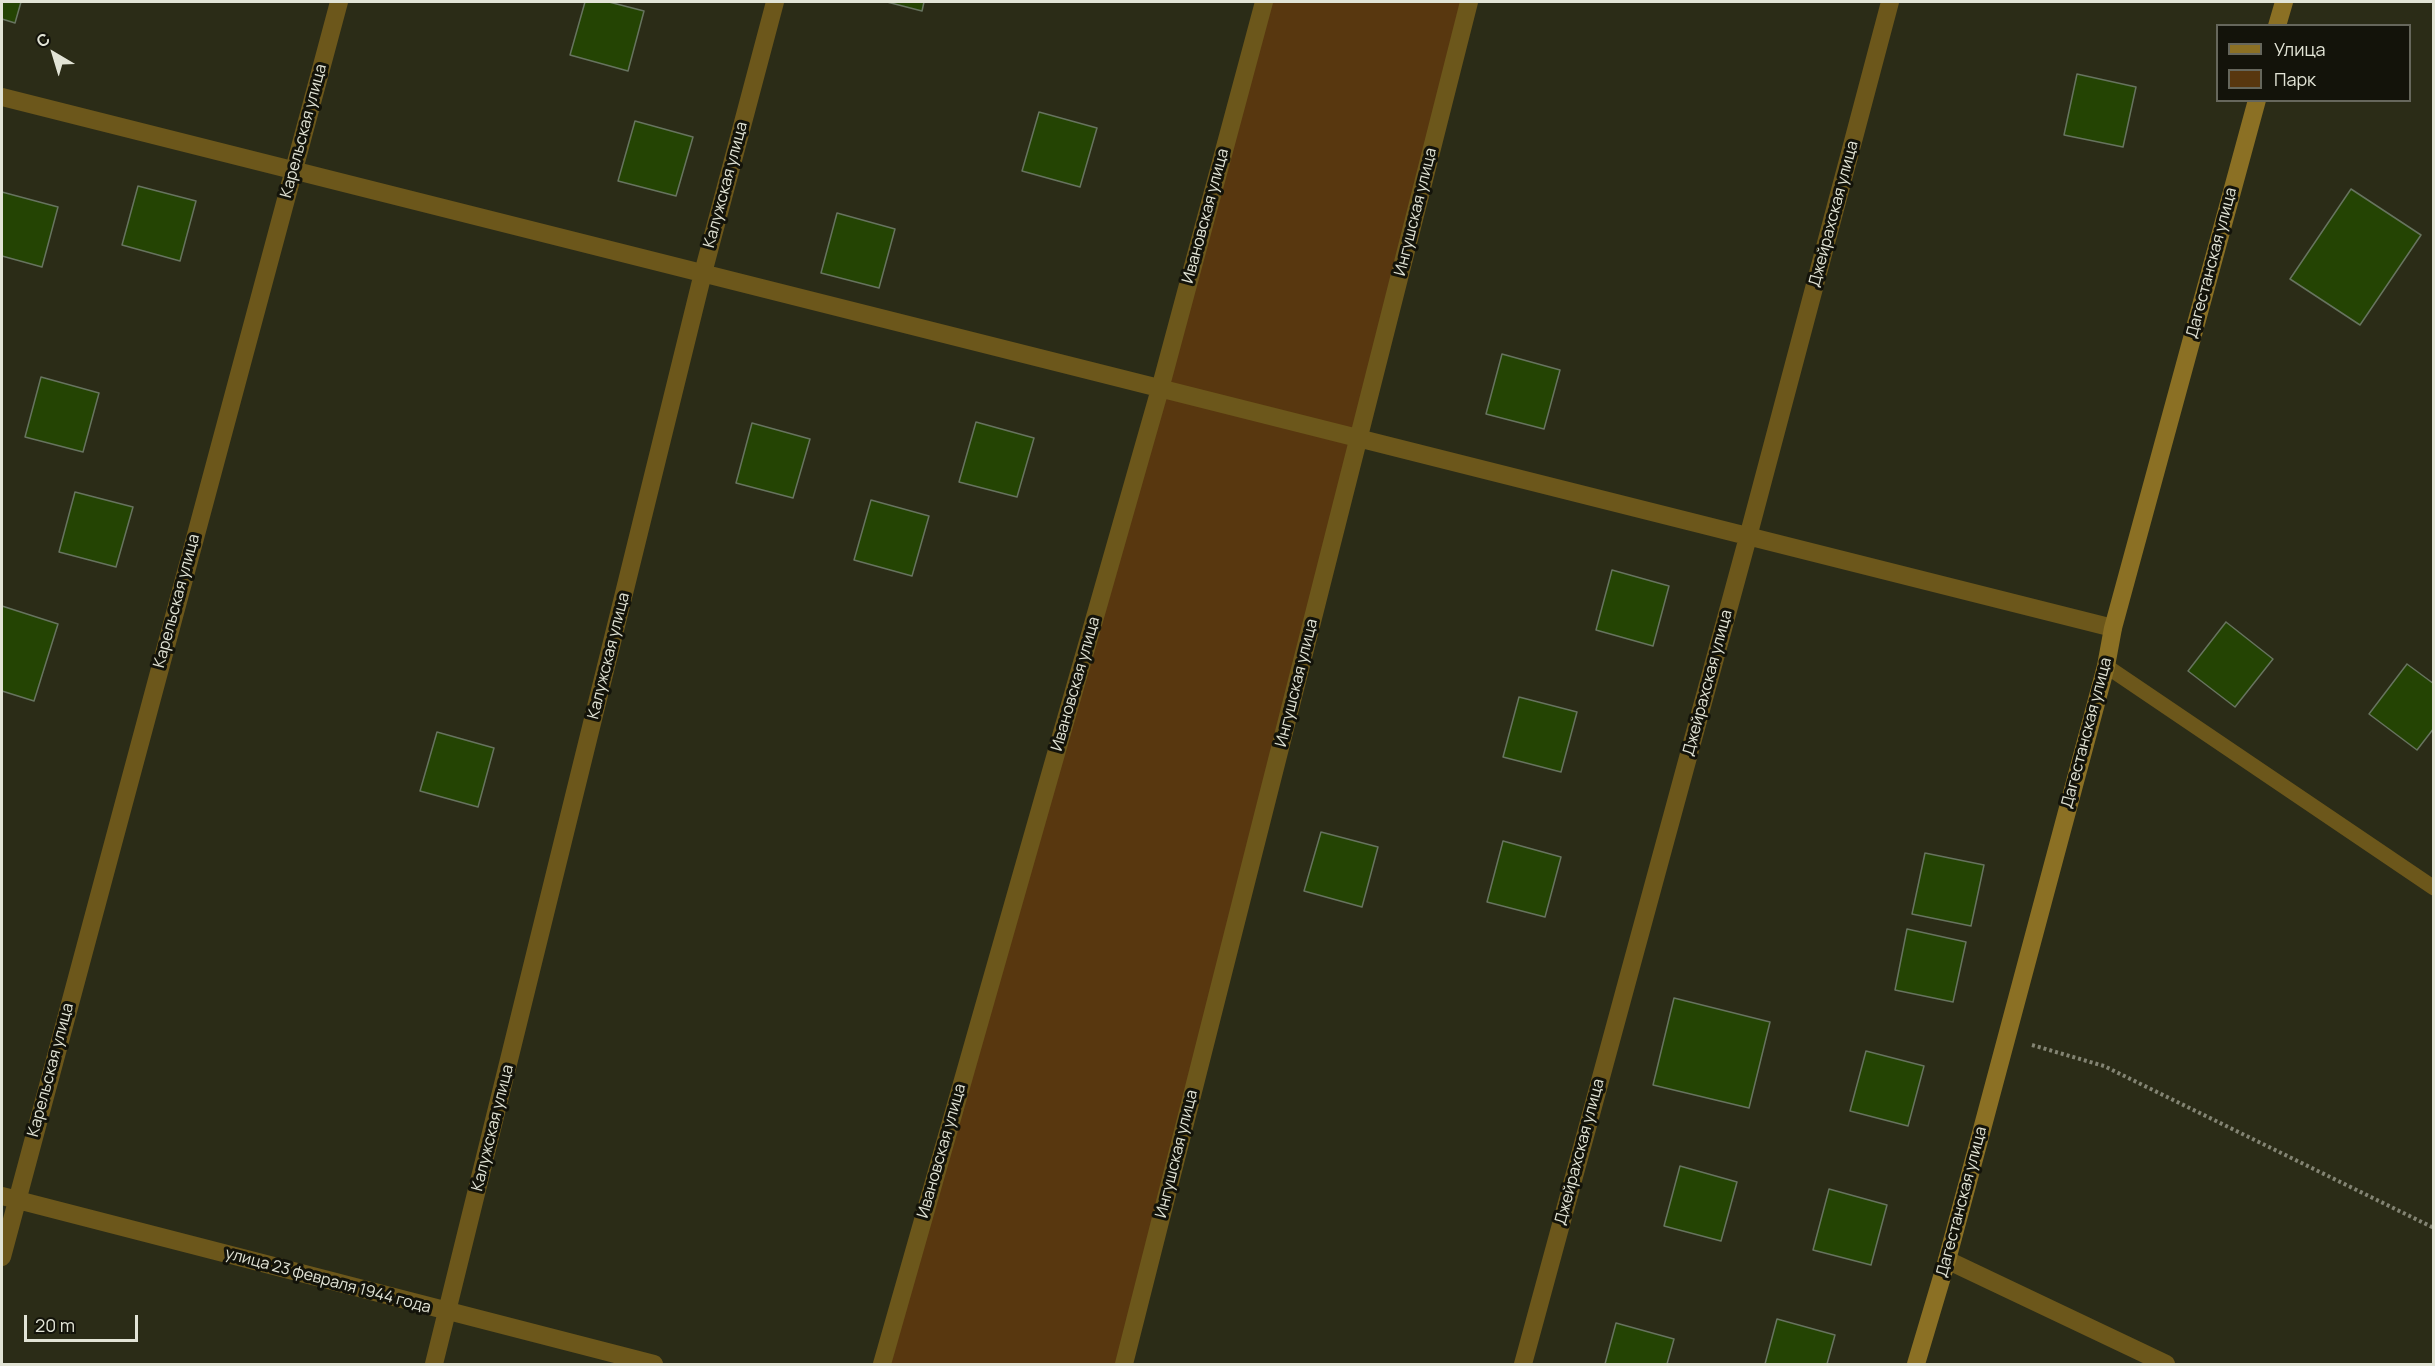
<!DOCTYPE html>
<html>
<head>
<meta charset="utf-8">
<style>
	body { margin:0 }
	#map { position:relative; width:2435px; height:1366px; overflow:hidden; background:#2b2c17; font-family:Manrope,sans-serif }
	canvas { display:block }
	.frame { position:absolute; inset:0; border:3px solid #e2e4d6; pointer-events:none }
	.legend { position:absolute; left:2216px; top:24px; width:195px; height:78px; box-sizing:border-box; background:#13130a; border:2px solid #66675c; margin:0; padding:8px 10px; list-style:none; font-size:18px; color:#e2e4d6 }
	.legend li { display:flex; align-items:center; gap:12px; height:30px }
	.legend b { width:30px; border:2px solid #66675c }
	.north { position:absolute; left:24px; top:24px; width:60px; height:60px; -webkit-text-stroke:4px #13130a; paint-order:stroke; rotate:322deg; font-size:16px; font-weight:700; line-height:24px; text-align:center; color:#e2e4d6 }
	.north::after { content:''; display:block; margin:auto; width:21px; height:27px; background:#e2e4d6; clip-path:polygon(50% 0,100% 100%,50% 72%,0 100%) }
	.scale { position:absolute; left:24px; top:1315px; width:114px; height:27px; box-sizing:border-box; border:3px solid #e2e4d6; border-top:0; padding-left:8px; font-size:18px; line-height:21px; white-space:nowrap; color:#e2e4d6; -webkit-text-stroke:4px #13130a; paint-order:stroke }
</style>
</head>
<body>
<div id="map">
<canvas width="2435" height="1366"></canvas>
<div class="frame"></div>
<ul class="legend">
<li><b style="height:8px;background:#8b7024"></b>Улица</li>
<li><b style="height:16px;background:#58370f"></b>Парк</li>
</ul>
<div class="north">С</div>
<div class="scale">20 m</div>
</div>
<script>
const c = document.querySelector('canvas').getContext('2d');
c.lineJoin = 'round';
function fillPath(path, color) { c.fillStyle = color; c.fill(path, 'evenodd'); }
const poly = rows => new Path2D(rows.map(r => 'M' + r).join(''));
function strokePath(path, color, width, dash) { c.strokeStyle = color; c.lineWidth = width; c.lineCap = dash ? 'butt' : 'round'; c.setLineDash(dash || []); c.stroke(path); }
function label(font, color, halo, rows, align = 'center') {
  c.font = font + ' Manrope,sans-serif'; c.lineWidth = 6; c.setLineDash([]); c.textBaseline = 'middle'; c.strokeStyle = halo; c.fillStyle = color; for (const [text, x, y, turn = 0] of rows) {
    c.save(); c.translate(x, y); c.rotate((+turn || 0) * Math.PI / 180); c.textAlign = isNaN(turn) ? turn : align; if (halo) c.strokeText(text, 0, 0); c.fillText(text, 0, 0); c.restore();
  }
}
const green = poly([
	[1264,2,1469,2,1124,1364,882,1364]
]);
const building = poly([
	[2,2,21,2,15,23,2,19,2,2],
	[585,2,609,2,644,11,628,71,570,55,585,2],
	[887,2,924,2,922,11,887,2],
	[2077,74,2136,87,2123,147,2064,135,2077,74],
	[1039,112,1097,128,1080,187,1022,171,1039,112],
	[635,121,693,137,676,196,618,181,635,121],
	[138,186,196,201,180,261,122,245,138,186],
	[2351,189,2421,235,2360,325,2290,279,2351,189],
	[2,192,58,207,42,267,2,256,2,192],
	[837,213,895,229,879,288,821,273,837,213],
	[1502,354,1560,370,1544,429,1486,414,1502,354],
	[41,377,99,393,83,452,25,437,41,377],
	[976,422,1034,438,1017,497,959,482,976,422],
	[752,423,810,439,793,498,736,483,752,423],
	[75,492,133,507,116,567,59,552,75,492],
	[871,500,929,516,912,576,854,560,871,500],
	[1612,570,1669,586,1653,646,1596,630,1612,570],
	[2,606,58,624,34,701,2,691,2,606],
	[2226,622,2273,659,2235,707,2188,671,2226,622],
	[2407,664,2434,684,2434,728,2417,750,2369,714,2407,664],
	[1519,697,1577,712,1561,772,1503,757,1519,697],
	[437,732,494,748,478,807,420,791,437,732],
	[1321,832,1378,847,1362,907,1304,891,1321,832],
	[1503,841,1561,857,1545,917,1487,902,1503,841],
	[1925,853,1984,865,1971,926,1912,914,1925,853],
	[1907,929,1966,942,1953,1002,1895,990,1907,929],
	[1674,998,1770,1022,1749,1108,1653,1085,1674,998],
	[1866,1051,1924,1066,1908,1126,1850,1111,1866,1051],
	[1680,1166,1737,1182,1721,1241,1664,1226,1680,1166],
	[1829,1189,1887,1205,1871,1265,1813,1250,1829,1189],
	[1777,1319,1835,1335,1827,1364,1765,1364,1777,1319],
	[1616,1323,1674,1339,1667,1364,1605,1364,1616,1323]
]);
const path = poly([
	[2032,1045,2104,1066,2434,1228]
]);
const lane = poly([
	[2106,666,2434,888]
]);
const street = poly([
	[2,97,2113,628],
	[2,1196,654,1364],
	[2,1257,339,2],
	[1947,1260,2166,1364],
	[434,1364,703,273,775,2],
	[882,1364,1160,389,1264,2],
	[1124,1364,1469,2],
	[1523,1364,1748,537,1890,2]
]);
const secondary = poly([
	[2277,26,2284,2],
	[1916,1364,1947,1260,2106,666,2113,628,2257,100]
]);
const streetNames = [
	["Карельская улица",304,131,-75],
	["Калужская улица",726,185,-75],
	["Ингушская улица",1416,212,-76],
	["Джейрахская улица",1834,214,-75],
	["Ивановская улица",1206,216,-75],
	["Дагестанская улица",2212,263,-75],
	["Карельская улица",177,601,-75],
	["Калужская улица",609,656,-76],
	["Ингушская улица",1297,683,-76],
	["Джейрахская улица",1708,683,-75],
	["Ивановская улица",1076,684,-74],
	["Дагестанская улица",2087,733,-75],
	["Карельская улица",51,1070,-75],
	["Калужская улица",493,1128,-76],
	["Ивановская улица",942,1151,-74],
	["Джейрахская улица",1580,1152,-75],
	["Ингушская улица",1177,1154,-76],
	["Дагестанская улица",1962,1202,-75],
	["улица 23 февраля 1944 года",328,1281,15]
];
fillPath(green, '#58370f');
fillPath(building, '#244403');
strokePath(building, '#67745f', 1.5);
strokePath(path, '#838473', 4, [3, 3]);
strokePath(lane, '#6c571b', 15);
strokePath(street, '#6c571b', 18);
strokePath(secondary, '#8b7024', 18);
label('16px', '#e2e4d6', '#13130a', streetNames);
</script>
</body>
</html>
